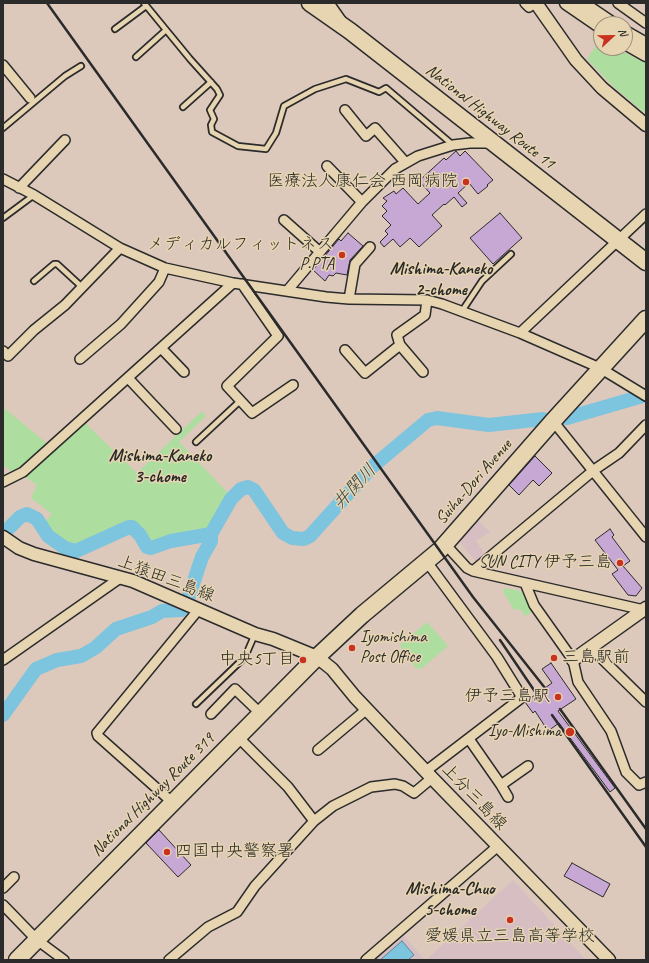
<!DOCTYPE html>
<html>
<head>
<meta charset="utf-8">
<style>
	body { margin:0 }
	#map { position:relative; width:649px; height:963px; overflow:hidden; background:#ddc8bc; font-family:Caveat,sans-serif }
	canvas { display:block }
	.frame { position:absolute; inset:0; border:4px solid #2b2b2b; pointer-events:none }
	.north { position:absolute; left:593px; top:16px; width:40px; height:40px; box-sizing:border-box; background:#e7d5b2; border:1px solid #9c917c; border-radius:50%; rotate:68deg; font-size:11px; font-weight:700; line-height:16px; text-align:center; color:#2b2b2b }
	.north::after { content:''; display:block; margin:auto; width:14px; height:18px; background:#c8321e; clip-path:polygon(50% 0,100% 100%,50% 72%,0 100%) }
</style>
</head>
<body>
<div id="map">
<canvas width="649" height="963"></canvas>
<div class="frame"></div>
<div class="north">N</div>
</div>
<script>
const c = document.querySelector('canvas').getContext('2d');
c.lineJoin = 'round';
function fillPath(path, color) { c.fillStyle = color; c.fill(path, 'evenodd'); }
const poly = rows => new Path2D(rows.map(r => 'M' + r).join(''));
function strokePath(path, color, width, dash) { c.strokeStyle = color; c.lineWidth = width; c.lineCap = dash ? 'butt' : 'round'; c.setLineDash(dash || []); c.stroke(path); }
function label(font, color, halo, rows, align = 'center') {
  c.font = font + ' Caveat,"Klee One",sans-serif'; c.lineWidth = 3; c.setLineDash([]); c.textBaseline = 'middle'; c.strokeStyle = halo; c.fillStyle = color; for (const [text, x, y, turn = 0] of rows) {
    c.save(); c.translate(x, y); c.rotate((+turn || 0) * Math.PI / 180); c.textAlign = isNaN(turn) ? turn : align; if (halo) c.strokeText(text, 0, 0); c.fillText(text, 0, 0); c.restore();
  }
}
const built = poly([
	[477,519,490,532,476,541,485,554,476,562,458,540],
	[513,880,586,960,426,960],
	[403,935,425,960,372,960]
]);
const green = poly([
	[600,40,601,48,616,48,646,63,646,114,614,87,587,59],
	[3,407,49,445,83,421,137,473,202,411,206,416,179,442,230,495,208,531,182,536,154,545,150,545,134,526,127,523,76,547,68,546,49,532,44,523,52,514,31,498,37,485,24,476,12,472,3,465],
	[504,588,518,590,523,594,532,612,525,616,520,609,514,610,503,592],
	[427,622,448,646,421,669,416,668,405,656,400,645]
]);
const water = poly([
	[402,941,414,955,408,960,380,960,402,941]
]);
const river = poly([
	[567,418,646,395],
	[3,534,20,517,27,514,37,519,48,536,65,548,76,551,129,527,132,527,140,535,147,547,151,548,171,541,211,534],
	[3,715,36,669,57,660,81,656,95,648,116,629,152,617,162,611,181,610,189,596,202,557,211,541,211,534,231,499,241,489,248,487,254,490,283,533,292,538,304,539,310,536,372,467,428,420,437,418,489,425,543,419]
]);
const building = poly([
	[456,151,460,156,465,151,493,180,487,185,488,186,478,194,469,183,458,193,467,203,462,207,454,197,445,205,444,204,432,215,442,226,419,247,410,238,400,247,393,239,384,247,380,242,388,234,385,231,391,225,382,216,387,211,382,206,387,201,383,198,394,191,396,194,403,188,418,204,430,193,419,181,444,158,446,160,456,151],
	[500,213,522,238,493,264,470,238,500,213],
	[348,233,363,246,350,260,347,275,336,273,333,276,329,275,325,281,313,270,339,239,341,241,348,233],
	[535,456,552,473,539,486,533,480,519,495,509,485,535,456],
	[610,529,614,535,612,537,630,561,623,566,642,588,636,596,628,595,612,574,618,570,595,540,610,529],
	[551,663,576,699,558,711,615,788,610,792,559,723,548,731,535,711,533,713,525,702,552,683,542,669,551,663],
	[159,830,191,865,178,877,146,843,159,830],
	[572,863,610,884,603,897,564,876,572,863]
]);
const lane = poly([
	[144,3,190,59,217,89,220,95,210,110,214,119,211,125,212,132,238,146,266,149,276,133,284,106,315,89,346,79,379,92,386,88,453,145],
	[115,29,146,6],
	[136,57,166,30],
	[183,107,211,82],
	[3,128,65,76,81,66],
	[3,218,34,195],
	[34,281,54,264,57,264,82,287],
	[462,311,482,281,511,254],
	[196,442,240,401],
	[196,704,245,657,255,634]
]);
const street = poly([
	[329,3,341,20],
	[525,3,529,7,535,3],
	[618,3,646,23],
	[3,65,30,98],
	[345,110,366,136,375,128,405,162],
	[327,166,362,202],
	[3,179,34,195,120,248,165,268,233,283,326,297,349,299,427,300,442,304,520,333,600,368,646,396],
	[19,188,65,140],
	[284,220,320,252],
	[242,284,278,336,227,386,252,413,293,385],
	[287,291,362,202,395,169,418,156,453,145,470,143,492,143],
	[349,299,355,264,370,247],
	[520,333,646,214],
	[400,345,423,372],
	[161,348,184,372],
	[345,350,365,373,400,345,397,335,425,315,427,300],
	[3,351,8,356,34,330,65,305,120,248],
	[80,359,121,324,159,282,165,268],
	[128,378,176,429],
	[553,421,646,537],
	[3,482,23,472,233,283],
	[445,544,467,568,473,571,644,610],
	[473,571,594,470,619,453,646,425],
	[525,583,534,605,573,660,578,682,611,731,626,772,639,785,646,782],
	[591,648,646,702],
	[3,660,120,578],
	[211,714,235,689,260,713],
	[237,736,288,787,314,821],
	[469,739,501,785,508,797],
	[318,750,367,709],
	[426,771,520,699,520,694,497,657,427,562],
	[501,785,528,766],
	[172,802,98,736,97,733,199,609],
	[3,888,14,877],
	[3,905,37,940,64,960],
	[169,960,208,927,237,912,255,886,314,821,333,806,371,787,395,784,403,786,414,793,432,778],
	[366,960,498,846]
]);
const secondary = poly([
	[536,3,576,60,602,88,646,125],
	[566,3,601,27],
	[582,3,613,24],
	[625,32,646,44],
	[625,43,646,55],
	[3,537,19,548,34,554,133,581,255,634,273,639,317,657,332,669,355,697,432,778,609,960],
	[573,660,646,608]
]);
const highway = poly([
	[310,3,350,31,646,262],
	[17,960,317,657,362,615,440,550,553,421,646,319]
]);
const rail = poly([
	[47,3,473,597,545,688],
	[500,640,540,699],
	[560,709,646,829],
	[552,715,646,847]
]);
const markers = [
	[466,182,4,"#c8321e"],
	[342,255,4,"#c8321e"],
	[620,563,4,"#c8321e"],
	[352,648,4,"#c8321e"],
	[554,658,4,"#c8321e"],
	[303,660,4,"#c8321e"],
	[558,697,4,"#c8321e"],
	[570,732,5,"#c8321e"],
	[167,852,4,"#c8321e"],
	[510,920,4,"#c8321e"]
];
const streetNames = [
	["National Highway Route 11",490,117,38],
	["Suiha-Dori Avenue",474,482,-49],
	["上猿田三島線",166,579,21],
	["National Highway Route 319",153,795,-45],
	["上分三島線",474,797,46]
];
const poiNames = [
	["医療法人康仁会 西岡病院",458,182],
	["メディカルフィットネス",334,245],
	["P.PTA",334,265],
	["SUN CITY 伊予三島",612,563],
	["Iyomishima",360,638,"left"],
	["Post Office",360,658,"left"],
	["三島駅前",562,658,"left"],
	["中央5丁目",295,660],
	["伊予三島駅",550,697],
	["Iyo-Mishima",561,732],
	["四国中央警察署",175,852,"left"],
	["愛媛県立三島高等学校",510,937,"center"]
];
const neighbourhoodNames = [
	["Mishima-Kaneko",441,269],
	["2-chome",441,290],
	["Mishima-Kaneko",160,456],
	["3-chome",160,477],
	["Mishima-Chuo",450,889],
	["5-chome",450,910]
];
const waterNames = [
	["井関川",355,487,-47]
];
fillPath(built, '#d6bec3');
fillPath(green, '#adde9f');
fillPath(water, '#7dc4de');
strokePath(water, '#5c8796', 1);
strokePath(river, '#7dc4de', 14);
fillPath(building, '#c7a8d4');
strokePath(building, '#2b2b2b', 1);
strokePath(lane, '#2b2b2b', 8);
strokePath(street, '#2b2b2b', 12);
strokePath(secondary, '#2b2b2b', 15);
strokePath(highway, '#2b2b2b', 19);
strokePath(lane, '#e7d5b2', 4.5);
strokePath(street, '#e7d5b2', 9);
strokePath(secondary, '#e7d5b2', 12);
strokePath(highway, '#e7d5b2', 16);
strokePath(rail, '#2b2b2b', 2.5);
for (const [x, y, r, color] of markers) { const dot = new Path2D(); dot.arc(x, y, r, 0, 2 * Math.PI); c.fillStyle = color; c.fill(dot); strokePath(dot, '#e7d5b2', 1.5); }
label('17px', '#2b2b2b', '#e7d5b2', streetNames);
label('17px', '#2b2b2b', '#e7d5b2', poiNames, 'right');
label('bold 18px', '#2b2b2b', '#e7d5b2', neighbourhoodNames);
label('italic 18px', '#374246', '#e7d5b2', waterNames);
</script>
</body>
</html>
